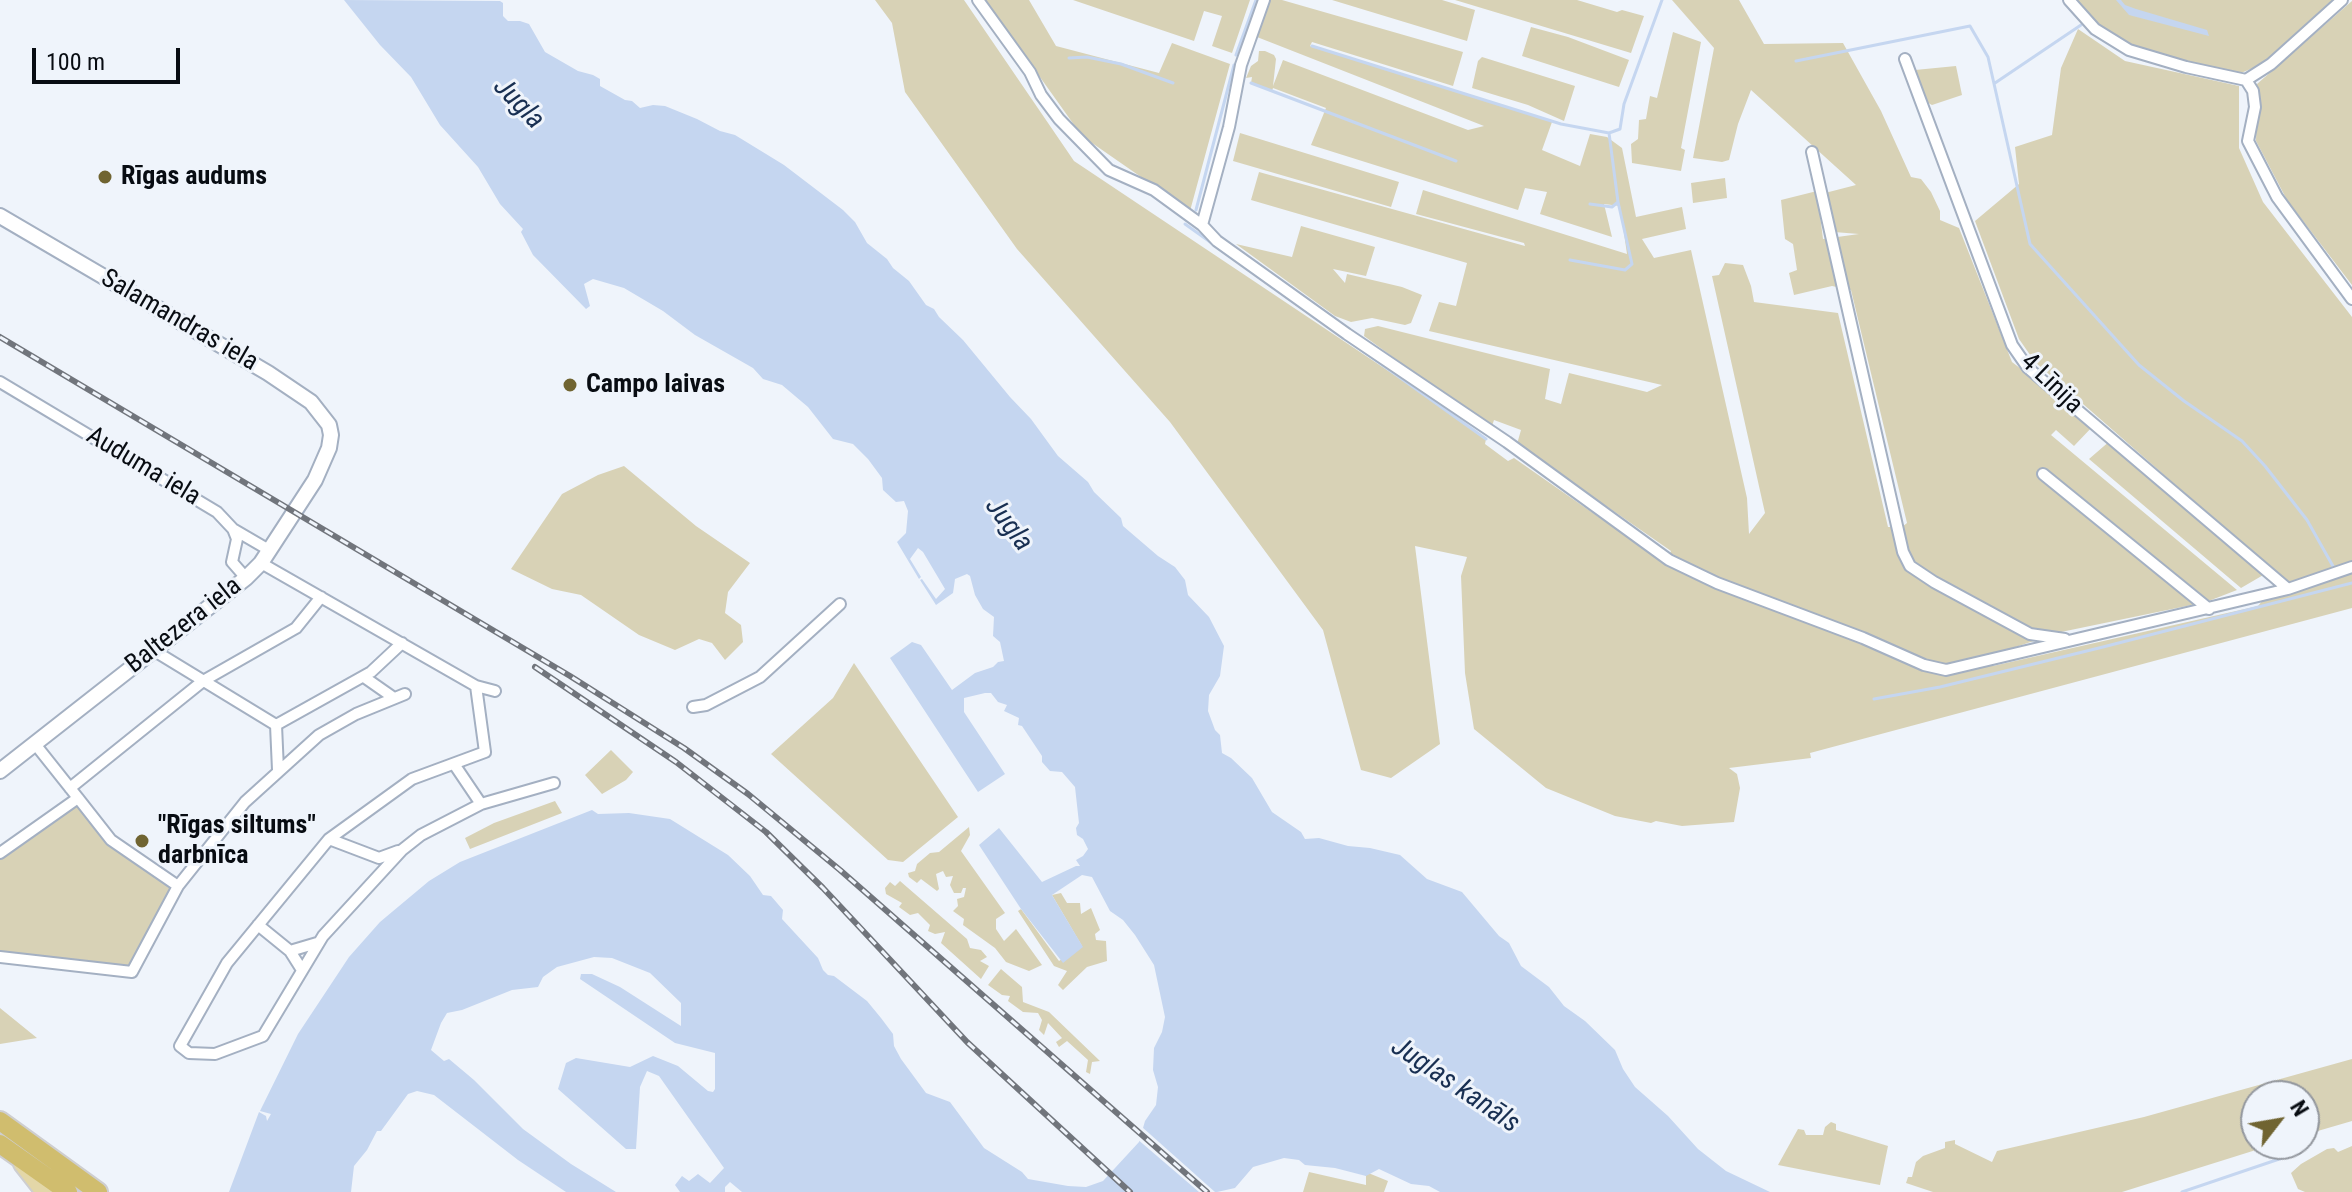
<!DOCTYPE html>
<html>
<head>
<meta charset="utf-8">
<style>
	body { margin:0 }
	#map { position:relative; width:2352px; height:1192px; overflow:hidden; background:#eff4fb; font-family:"Roboto Condensed",sans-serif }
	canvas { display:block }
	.north { position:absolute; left:2240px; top:1080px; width:80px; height:80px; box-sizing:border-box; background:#eff4fb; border:2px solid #93979e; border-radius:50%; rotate:59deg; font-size:22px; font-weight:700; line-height:32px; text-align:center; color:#080c12 }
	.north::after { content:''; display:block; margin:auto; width:28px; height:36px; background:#706431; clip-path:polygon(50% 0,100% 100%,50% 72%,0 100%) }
	.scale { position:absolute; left:32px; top:48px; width:148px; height:36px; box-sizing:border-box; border:4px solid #080c12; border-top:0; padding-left:10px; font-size:24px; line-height:28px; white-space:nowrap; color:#080c12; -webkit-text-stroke:6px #eff4fb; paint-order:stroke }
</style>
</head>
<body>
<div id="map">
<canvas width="2352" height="1192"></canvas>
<div class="north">N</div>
<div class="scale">100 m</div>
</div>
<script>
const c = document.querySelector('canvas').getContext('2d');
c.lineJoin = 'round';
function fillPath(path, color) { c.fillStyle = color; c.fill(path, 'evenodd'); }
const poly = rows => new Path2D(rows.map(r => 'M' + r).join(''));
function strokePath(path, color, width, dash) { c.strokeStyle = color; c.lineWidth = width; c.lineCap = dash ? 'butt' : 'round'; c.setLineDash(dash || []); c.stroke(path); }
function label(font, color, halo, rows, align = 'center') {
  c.font = font + ' "Roboto Condensed",sans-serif'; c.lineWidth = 6; c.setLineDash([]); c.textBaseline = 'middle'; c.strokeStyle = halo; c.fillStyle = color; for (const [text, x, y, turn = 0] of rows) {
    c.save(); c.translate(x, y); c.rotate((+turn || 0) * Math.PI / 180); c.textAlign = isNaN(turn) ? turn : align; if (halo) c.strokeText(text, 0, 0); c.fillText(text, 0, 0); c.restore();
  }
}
const green = poly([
	[875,0,964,0,1074,161,1402,380,1486,439,1485,444,1508,461,1514,458,1666,564,1671,551,1517,444,1521,430,1494,420,1492,426,1464,409,1364,336,1365,329,1378,326,1550,369,1545,399,1561,404,1569,373,1647,392,1662,385,1429,331,1439,302,1456,306,1467,263,1251,200,1259,172,1525,246,1524,243,1416,214,1423,190,1627,254,1620,206,1604,204,1612,237,1540,214,1547,192,1525,188,1518,210,1311,145,1326,108,1273,88,1272,91,1251,83,1252,77,1246,78,1251,66,1258,61,1259,51,1265,51,1274,55,1276,59,1273,86,1283,60,1468,130,1484,126,1257,37,1257,33,1269,0,1282,0,1463,52,1453,86,1312,42,1310,46,1552,122,1542,150,1580,166,1590,134,1607,137,1622,148,1636,217,1682,207,1686,229,1642,239,1654,258,1691,250,1747,498,1749,534,1765,513,1712,276,1719,275,1725,263,1743,265,1751,286,1754,302,1838,313,1888,527,1902,527,1907,523,1851,290,1832,286,1794,295,1789,273,1797,270,1793,244,1785,239,1781,200,1817,191,1823,239,1859,234,1834,232,1825,193,1856,185,1751,90,1738,124,1729,160,1722,162,1693,158,1714,48,1672,0,1739,0,1764,44,1843,43,1881,111,1911,177,1921,179,1931,192,1940,211,1940,220,1959,228,2012,362,2094,425,2074,446,2056,430,2051,435,2237,590,2206,602,2061,632,1961,665,1993,666,2258,606,2276,584,2265,574,2241,588,2089,459,2111,440,2242,543,2035,362,2019,339,1975,221,2019,184,2015,147,2052,135,2061,68,2078,29,2125,61,2239,86,2239,148,2263,202,2352,317,2352,608,1810,753,1811,758,1729,768,1737,774,1740,788,1734,822,1682,826,1656,821,1651,823,1615,816,1546,788,1474,729,1465,673,1461,576,1467,557,1415,546,1440,744,1391,778,1361,770,1323,630,1170,422,1017,249,905,92,892,23],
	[985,0,1029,0,1056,46,1159,73,1172,43,1230,64,1190,211,1082,136],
	[1073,0,1250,0,1232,53,1212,46,1222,16,1204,11,1194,41],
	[1332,0,1442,0,1475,10,1467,41],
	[1455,0,1577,0,1617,12,1622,10,1644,16,1631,53],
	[2070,0,2337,0,2265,63,2241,73,2224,71,2122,45],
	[2352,1,2352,285,2287,200,2256,141,2257,84],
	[1531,27,1568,37,1629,60,1619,87,1522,56],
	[1673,32,1701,42,1681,148,1685,150,1681,171,1632,163,1631,144,1638,139,1639,120,1646,119,1650,96,1657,98],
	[1482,57,1575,86,1564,121,1528,105,1472,88,1478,61],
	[1956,66,1962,95,1932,105,1923,100,1915,70],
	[1240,133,1399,182,1391,207,1233,161],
	[1725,178,1727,198,1693,203,1691,183],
	[1301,226,1375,247,1366,276,1333,269,1345,283,1347,274,1402,287,1422,295,1411,323,1405,325,1372,318,1351,322,1335,316,1236,244,1292,257],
	[624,466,696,526,750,563,728,592,725,613,741,625,743,642,725,660,712,643,699,639,675,650,639,635,581,595,552,589,511,569,562,494,598,475],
	[854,663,958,817,903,862,888,860,771,754,833,698],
	[611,750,633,772,626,780,602,794,585,775],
	[555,801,562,813,470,849,465,838,494,823],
	[77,802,110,844,175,887,130,969,0,954,0,856],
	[969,827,970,835,961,851,1005,913,996,919,996,929,1004,941,1016,929,1042,965,1029,971,1006,962,995,948,963,925,964,919,953,911,958,906,957,899,964,897,966,888,963,888,961,893,954,893,950,885,953,876,946,877,943,871,936,874,939,889,937,891,921,879,917,883,909,877,908,873,915,871,917,864,930,853,939,852],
	[900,881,967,939,970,948,981,950,987,957,980,961,989,966,981,979,941,943,945,932,935,934,928,931,930,925,918,913,910,915,899,907,902,903,886,894,885,888,890,882,895,886],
	[1061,893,1067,903,1080,903,1081,914,1091,908,1100,930,1095,934,1096,940,1106,941,1107,961,1087,967,1063,990,1058,985,1067,971,1054,966,1018,911,1021,909,1059,961,1082,946,1052,895],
	[1001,969,1022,987,1023,1002,1049,1012,1100,1061,1092,1062,1090,1074,1086,1072,1088,1060,1067,1041,1059,1047,1056,1042,1062,1038,1048,1023,1044,1035,1039,1030,1042,1020,1038,1013,1023,1012,1008,1001,1010,996,1002,995,988,985],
	[0,1008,37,1038,0,1044],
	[2352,1059,2352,1121,2304,1135,2304,1096,2256,1096,2256,1144,2275,1144,2122,1192,1933,1192,1906,1183,1908,1177,1912,1177,1916,1162,1923,1156,1945,1148,1945,1142,1955,1140,1955,1144,1992,1162,1997,1151,2144,1117],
	[1831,1122,1836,1124,1836,1130,1888,1146,1880,1185,1778,1165,1798,1129,1804,1130,1806,1135,1823,1135,1825,1127],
	[2352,1146,2352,1192,2305,1192,2298,1189,2291,1173,2301,1164,2327,1149,2334,1148,2338,1152],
	[1361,1170,1388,1181,1384,1192,1303,1192,1309,1172,1366,1185,1366,1176]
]);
const water = poly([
	[344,0,500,1,503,3,503,16,508,21,520,21,529,24,545,52,578,71,593,75,600,79,600,86,625,100,632,101,640,108,653,105,665,106,697,119,720,131,735,135,784,165,843,210,855,222,867,243,887,259,893,268,909,281,926,305,934,309,939,317,963,340,1010,397,1031,419,1058,456,1088,482,1094,492,1121,518,1123,526,1158,556,1175,567,1185,580,1188,595,1209,617,1224,646,1220,676,1209,695,1208,711,1215,730,1220,735,1222,753,1231,758,1252,778,1272,812,1301,832,1305,839,1319,838,1348,846,1370,848,1400,855,1427,879,1462,892,1499,936,1509,943,1521,966,1549,987,1564,1006,1585,1021,1615,1050,1623,1069,1635,1087,1668,1116,1698,1149,1726,1171,1770,1192,1440,1192,1429,1186,1411,1184,1379,1169,1366,1176,1335,1168,1305,1165,1299,1160,1284,1158,1253,1167,1235,1188,1217,1192,742,1192,730,1182,725,1187,725,1192,680,1192,675,1185,682,1176,689,1181,698,1174,710,1183,724,1168,659,1076,647,1071,640,1087,636,1149,626,1149,558,1089,566,1063,576,1058,630,1067,653,1056,678,1066,708,1091,713,1092,715,1089,715,1053,675,1043,580,979,581,974,592,974,620,987,681,1026,681,1003,650,973,612,958,594,957,557,967,543,977,538,987,512,990,462,1010,447,1013,441,1023,431,1050,444,1061,449,1059,474,1080,523,1129,571,1164,616,1192,566,1192,518,1160,434,1095,417,1091,408,1094,381,1131,377,1131,367,1150,354,1166,351,1192,229,1192,259,1112,266,1116,267,1121,271,1114,260,1111,298,1034,349,957,380,922,429,881,460,862,592,810,598,814,629,813,670,819,728,855,750,876,763,895,771,896,783,910,782,919,818,958,823,970,828,975,834,976,867,1001,881,1018,893,1034,894,1046,901,1059,926,1093,950,1102,984,1148,1022,1172,1028,1179,1068,1186,1086,1187,1103,1181,1139,1142,1145,1121,1156,1105,1158,1087,1153,1070,1154,1048,1162,1032,1165,1017,1154,965,1135,935,1123,920,1110,911,1092,877,1082,875,1052,895,1083,947,1063,963,1021,909,979,845,999,828,1042,882,1076,866,1080,866,1076,860,1083,856,1088,849,1083,839,1077,835,1076,828,1079,823,1075,787,1062,772,1050,771,1042,762,1042,756,1022,726,1018,725,1019,718,1004,711,1007,705,998,702,991,693,985,693,964,698,964,712,1005,774,978,792,890,658,912,642,921,645,952,690,975,673,993,667,998,662,1004,661,1000,642,993,636,994,617,983,609,975,595,970,576,967,574,955,579,953,593,936,605,920,580,922,579,936,599,945,589,923,552,918,548,910,559,921,577,919,579,897,542,906,533,908,511,904,501,896,502,883,490,882,478,868,459,853,444,833,439,808,407,782,385,763,379,753,368,695,335,663,311,624,288,593,279,584,284,590,306,586,309,533,255,521,232,523,229,500,204,478,167,440,125,411,77,380,45],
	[2116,0,2121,0,2125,5,2136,9,2207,30,2209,36,2129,15]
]);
const pier = poly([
	[1142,1127,1215,1192,1199,1192,1136,1138]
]);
const stream = poly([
	[1312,46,1561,124,1609,133,1620,129,1624,104,1662,0],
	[1236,55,1256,0],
	[1069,58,1087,57,1121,64,1173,83],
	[1796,61,1970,26,1988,57,2030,244,2139,365,2184,401,2242,441,2265,466,2307,520,2334,568,2337,567],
	[1251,83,1456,161],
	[1995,83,2081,25],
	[1590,204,1612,207,1618,202,1609,133],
	[1196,210,1234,65],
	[1185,224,1486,439],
	[1570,260,1625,270,1632,264,1618,202],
	[1874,699,1940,687,2103,647,2352,583],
	[2182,1192,2294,1154]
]);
const street = poly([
	[978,0,1030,72,1041,95,1059,119,1109,170,1154,190,1202,225,1217,241,1347,334,1507,442,1669,560,1717,583,1863,638,1924,665,1946,670,2288,589,2352,567],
	[2069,0,2095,29,2129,50,2186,67,2246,80],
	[2342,0,2271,64,2246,80,2253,91,2255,107,2248,141,2277,197,2352,299],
	[1905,59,2012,345,2028,368,2288,589],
	[1812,152,1903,552,1910,566,1934,582,2030,634,2065,639],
	[1202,225,1229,127,1241,65,1264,0],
	[0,382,217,512,233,529,237,539,232,562,246,578],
	[2043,474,2209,609],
	[233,529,269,550],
	[261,563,476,686,495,691],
	[153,650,276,725,278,770],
	[364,677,394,698],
	[476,686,485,752,412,779,329,839,227,963,180,1046,189,1053,215,1054,263,1036,323,936,402,850,421,835,481,804,554,783],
	[693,707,706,705,760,677,840,604],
	[276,725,371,672,402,643],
	[454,764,481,804],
	[70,788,203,681,296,628,321,597],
	[78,798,111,840,178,886],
	[329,839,379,858,398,851],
	[0,853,78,798,35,744],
	[258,925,290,951,302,970],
	[290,951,317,943],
	[0,957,132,972,178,886,245,802,319,735,356,714,405,694]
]);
const secondary = poly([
	[0,216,268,373,311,402,329,425,331,435,329,448,315,480,261,563,246,578,0,771]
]);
const primary = poly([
	[22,1164,44,1192]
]);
const highway = poly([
	[0,1121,98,1192],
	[0,1144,68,1192]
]);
const rail = poly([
	[0,337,570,676,684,748,748,794,840,870,1207,1192],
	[535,667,676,762,766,832,823,888,967,1042,1130,1192]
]);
const markers = [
	[105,177,8,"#706431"],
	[570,385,8,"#706431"],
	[142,841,8,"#706431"]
];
const poiNames = [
	["Rīgas audums",121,177],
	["Campo laivas",586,385],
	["\"Rīgas siltums\"",158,826],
	["darbnīca",158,856]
];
const streetNames = [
	["Salamandras iela",179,321,30],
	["4 Līnija",2051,384,44],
	["Auduma iela",143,467,31],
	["Baltezera iela",184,626,-38]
];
const waterNames = [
	["Jugla",518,104,46],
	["Jugla",1008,525,53],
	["Juglas kanāls",1455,1086,34]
];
fillPath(green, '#d8d2b6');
fillPath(water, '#c5d6f0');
fillPath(pier, '#eff4fb');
strokePath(stream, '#c5d6f0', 3);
strokePath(street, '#a4b0c2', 14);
strokePath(secondary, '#a4b0c2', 18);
strokePath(primary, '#ceced0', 20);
strokePath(highway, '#ceced0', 22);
strokePath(street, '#fff', 10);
strokePath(secondary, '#fff', 14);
strokePath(primary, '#e3d7a8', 16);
strokePath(highway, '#d0bd6e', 18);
strokePath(rail, '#71757c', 6);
strokePath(rail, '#eff4fb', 3, [9]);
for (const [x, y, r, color] of markers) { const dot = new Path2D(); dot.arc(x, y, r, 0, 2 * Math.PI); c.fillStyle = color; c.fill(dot); strokePath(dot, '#eff4fb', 3); }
label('bold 26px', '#080c12', '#eff4fb', poiNames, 'left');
label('26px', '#080c12', '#eff4fb', streetNames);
label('italic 28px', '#182f52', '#eff4fb', waterNames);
</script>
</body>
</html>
